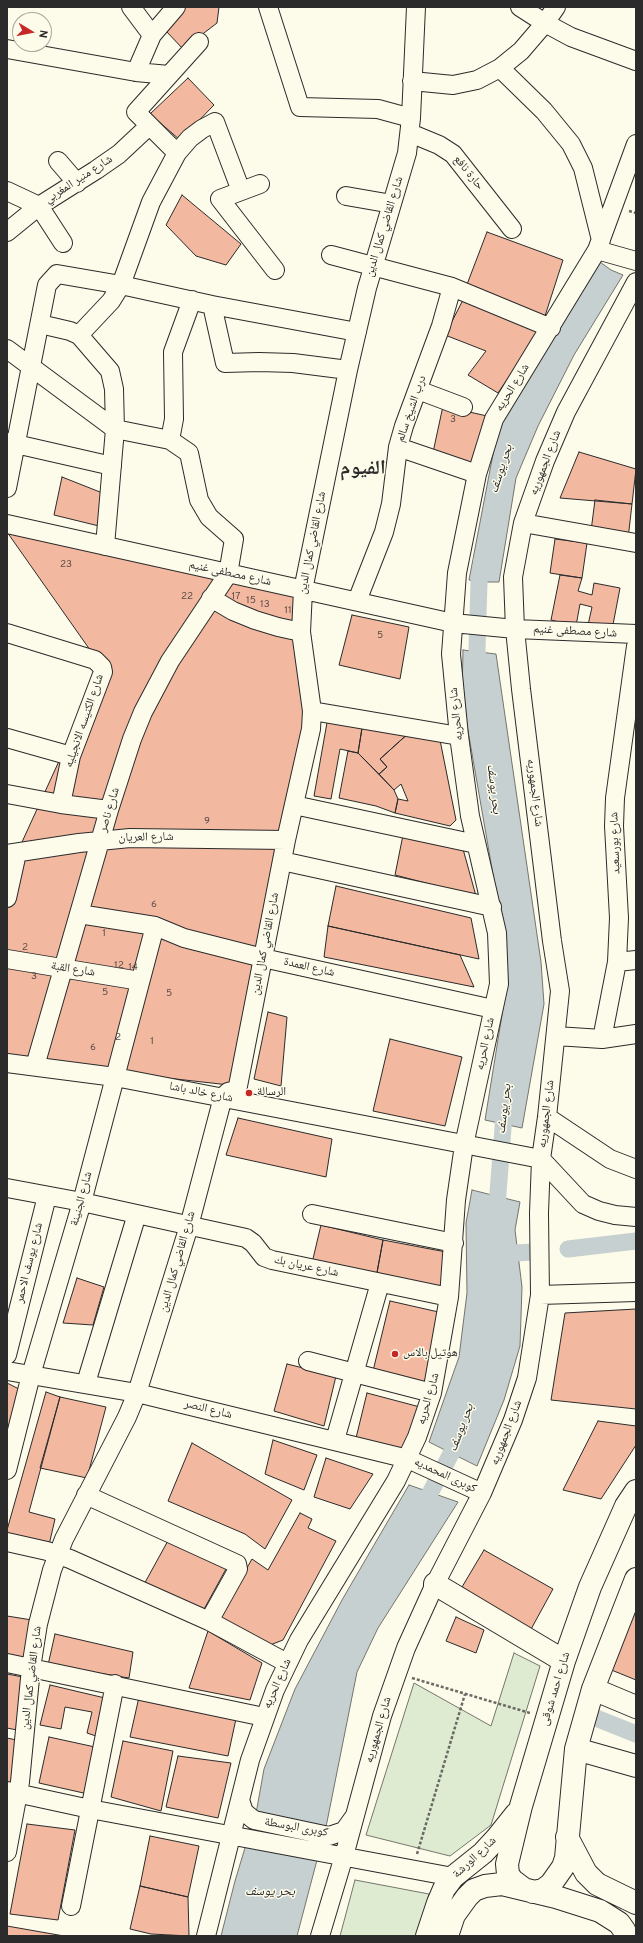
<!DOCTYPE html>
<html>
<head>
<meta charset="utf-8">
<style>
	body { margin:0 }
	#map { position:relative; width:643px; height:1943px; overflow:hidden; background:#fdfbea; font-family:Overpass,sans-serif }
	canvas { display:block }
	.frame { position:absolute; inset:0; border:8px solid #2b2b2b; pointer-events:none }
	.north { position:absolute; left:12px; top:12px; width:40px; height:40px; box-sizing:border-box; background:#fdfbea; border:1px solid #a9a89e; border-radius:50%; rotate:100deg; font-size:11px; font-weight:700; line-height:16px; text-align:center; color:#2b2b2b }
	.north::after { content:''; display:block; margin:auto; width:14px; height:18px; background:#c62828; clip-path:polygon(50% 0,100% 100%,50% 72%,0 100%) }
</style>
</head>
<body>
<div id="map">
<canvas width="643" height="1943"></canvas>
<div class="frame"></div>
<div class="north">N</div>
</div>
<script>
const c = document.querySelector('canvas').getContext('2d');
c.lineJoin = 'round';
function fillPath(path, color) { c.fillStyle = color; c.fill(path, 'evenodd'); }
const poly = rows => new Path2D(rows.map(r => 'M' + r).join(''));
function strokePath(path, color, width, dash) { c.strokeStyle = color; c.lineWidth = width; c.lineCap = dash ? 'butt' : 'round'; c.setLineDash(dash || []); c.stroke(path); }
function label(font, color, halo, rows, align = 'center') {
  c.font = font + ' Overpass,"Noto Naskh Arabic",sans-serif'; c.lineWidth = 3; c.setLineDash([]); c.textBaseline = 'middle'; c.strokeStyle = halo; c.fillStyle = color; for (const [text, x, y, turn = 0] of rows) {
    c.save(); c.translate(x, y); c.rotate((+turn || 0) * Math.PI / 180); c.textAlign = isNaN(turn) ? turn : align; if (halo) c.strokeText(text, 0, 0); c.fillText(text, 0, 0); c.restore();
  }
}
const green = poly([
	[514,1653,540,1666,491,1825,450,1856,366,1835,414,1683,491,1726,514,1653],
	[355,1880,429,1894,418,1936,340,1936,355,1880]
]);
const water = poly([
	[600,262,611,270,623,275,574,355,538,426,516,478,499,582,479,582,469,580,494,449,504,417,600,262],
	[463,650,496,654,541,962,544,1004,522,1128,485,1120,507,984,499,909,462,696,463,650],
	[472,1190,520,1202,515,1230,522,1287,520,1346,504,1400,477,1466,429,1442,459,1357,467,1293,466,1223,472,1190],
	[409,1485,458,1502,378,1628,357,1672,327,1822,297,1936,221,1936,235,1881,257,1808,264,1769,295,1689,342,1600,409,1485]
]);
const canal = poly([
	[479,674,477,649,479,582,482,560],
	[496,1219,505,1102],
	[568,1249,636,1241],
	[495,1254,534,1252],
	[420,1512,462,1433],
	[596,1718,636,1734]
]);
const building = poly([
	[182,7,219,7,217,23,183,49,166,31,182,7],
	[188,78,214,105,180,140,150,114,188,78],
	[182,195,241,244,226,265,196,256,166,225,182,195],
	[487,232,563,260,545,316,466,287,487,232],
	[464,298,540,331,498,393,468,375,486,351,445,335,464,298],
	[443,406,487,416,470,465,432,457,443,406],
	[579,452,636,469,632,504,560,498,579,452],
	[62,477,105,494,99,526,54,515,62,477],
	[595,500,632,504,628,539,591,531,595,500],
	[7,532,303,590,312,711,238,1086,7,1060,7,890,17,853,102,667,7,532],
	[555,539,587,543,582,578,550,573,555,539],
	[560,575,582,578,578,591,592,595,594,583,620,588,612,630,588,625,592,607,580,604,576,626,551,620,560,575],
	[352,615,409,627,400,679,339,665,352,615],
	[328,717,363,722,358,753,340,749,331,799,314,796,328,717],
	[363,722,411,731,380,759,387,767,379,774,358,753,363,722],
	[411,731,439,735,456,820,450,826,395,813,398,799,408,801,401,784,394,790,379,774,387,767,380,759,411,731],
	[348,751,358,753,394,790,398,799,395,813,376,806,339,798,348,751],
	[403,835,463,849,476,896,395,875,403,835],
	[336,886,471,918,479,959,328,926,336,886],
	[328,926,460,955,474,987,324,957,328,926],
	[268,1012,287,1017,281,1086,254,1079,268,1012],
	[390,1039,462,1057,445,1126,373,1111,390,1039],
	[238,1118,332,1139,326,1177,226,1155,238,1118],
	[321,1225,383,1240,376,1278,312,1263,321,1225],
	[383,1240,446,1252,441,1293,376,1278,383,1240],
	[77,1278,104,1287,93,1325,63,1323,77,1278],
	[390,1301,443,1313,424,1385,373,1371,390,1301],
	[636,1309,636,1409,551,1400,565,1313,636,1309],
	[287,1364,336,1376,324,1426,274,1411,287,1364],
	[7,1383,19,1389,7,1435,7,1383],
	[46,1392,60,1397,29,1512,55,1519,49,1545,7,1536,7,1530,46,1392],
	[367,1393,420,1407,402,1451,356,1438,367,1393],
	[60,1397,106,1407,87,1478,40,1468,60,1397],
	[598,1421,636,1426,636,1445,601,1499,563,1490,598,1421],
	[273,1440,317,1455,304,1490,265,1474,273,1440],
	[192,1443,292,1500,265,1549,245,1534,168,1501,192,1443],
	[326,1458,373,1474,350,1509,314,1497,326,1458],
	[300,1513,312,1519,308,1528,336,1541,283,1640,265,1647,217,1620,252,1559,268,1570,300,1513],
	[170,1537,226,1569,203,1611,142,1588,170,1537],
	[484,1550,553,1589,530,1631,462,1587,484,1550],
	[632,1608,636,1610,636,1680,609,1669,632,1608],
	[7,1616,32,1620,25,1662,7,1659,7,1616],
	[456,1617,484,1630,476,1653,446,1641,456,1617],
	[208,1631,262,1663,250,1700,189,1688,208,1631],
	[55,1634,133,1652,129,1678,48,1665,55,1634],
	[7,1674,23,1677,22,1731,7,1728,7,1674],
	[50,1685,105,1698,96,1736,87,1733,92,1712,65,1707,61,1729,40,1725,50,1685],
	[139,1697,237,1714,228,1756,130,1737,139,1697],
	[49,1737,95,1747,88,1794,39,1783,49,1737],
	[7,1738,21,1741,12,1785,7,1783,7,1738],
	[123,1741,173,1751,161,1811,111,1797,123,1741],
	[178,1756,231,1763,218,1818,166,1807,178,1756],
	[27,1824,75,1830,58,1920,10,1914,27,1824],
	[150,1836,199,1846,188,1897,140,1886,150,1836],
	[140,1886,188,1897,189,1936,151,1934,130,1929,140,1886],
	[7,1926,64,1936,7,1936,7,1926]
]);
const path = poly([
	[629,211,636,213],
	[412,1678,530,1713],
	[417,1854,465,1694]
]);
const minor = poly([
	[131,7,152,35],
	[268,7,300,107,378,109,411,118],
	[520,7,545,23,571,37,636,61],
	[7,49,136,72,169,75],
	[500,68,544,111,571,144,583,168,601,240],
	[136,72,152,35,176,7],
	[412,81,453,85,477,80,500,68,521,51,545,23,556,7],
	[410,133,439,145,453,154,512,229],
	[177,153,136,112,199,42],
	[58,161,77,183],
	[260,184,220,199,275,270],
	[7,191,39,206,63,243],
	[346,196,392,204],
	[7,232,39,206,96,170,119,154,149,126],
	[597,250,636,261],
	[331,255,452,287,551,328],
	[212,305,357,332],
	[40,324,70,331,79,335,110,371,114,389,115,429,105,546],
	[79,335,111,301,121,285,212,305,225,363,259,362,293,363,348,370],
	[7,349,115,429,170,440,189,453,199,500,209,517,234,539,228,574,170,661,143,712,132,739,109,810,35,1066],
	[418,390,463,407],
	[170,440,174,419,173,352,192,300],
	[7,442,112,466],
	[398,447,477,474],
	[7,488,47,285,57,274,121,285,151,202,177,153,190,138,202,129,215,122,241,191],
	[523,523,636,543],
	[7,524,453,623,515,629,636,634],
	[211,598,233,611,255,620,278,627,301,632],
	[357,601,384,532,391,504,398,447,404,426,441,326,452,287],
	[7,633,95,660,102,667,103,672,71,756,61,804],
	[312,711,459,736],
	[7,738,71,756],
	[7,794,61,804,109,810],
	[294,805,476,844],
	[7,854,79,843,130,838,286,840],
	[282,861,492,907],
	[7,898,17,853],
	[79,914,155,926,184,938,263,958,493,1009],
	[7,959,140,981],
	[617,962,636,960],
	[556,1036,602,1039,636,1034],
	[602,1039,617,962,619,918,614,826,615,798,636,646],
	[7,1063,115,1077,541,1159,583,1204,599,1211,615,1215,636,1217],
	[547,1117,610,1159,636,1169],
	[7,1188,82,1202,246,1238,253,1243,264,1257,272,1260,449,1297],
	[312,1214,454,1243],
	[540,1295,636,1292],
	[7,1355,47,1196],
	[308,1361,432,1393],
	[7,1371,137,1393,408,1459,482,1493],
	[86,1383,137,1214],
	[335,1440,380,1283],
	[7,1470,31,1375,82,1202,155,926],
	[86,1495,237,1564,238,1569,209,1621],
	[7,1542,47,1551,70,1559,209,1621,287,1663],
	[7,1663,264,1717],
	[7,1791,90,1809,453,1877],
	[240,1800,244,1812,254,1820,329,1836,344,1831,354,1817],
	[7,1852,20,1782,31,1668,38,1624,52,1570,64,1539,127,1417,137,1393,189,1226,223,1097,228,1092,236,1090,238,1086,286,840,311,729,312,711,301,632,303,590,348,370,367,288,407,153,411,118,416,7],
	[71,1906,115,1684],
	[206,1936,250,1760,275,1690,299,1640,396,1481,417,1437,432,1393,449,1297,456,1200,464,1145,499,984,497,933,470,816,459,736,451,654,457,573,477,474,494,419,597,250,636,144],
	[320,1936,344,1856,382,1716,406,1648,435,1584,482,1493,513,1420,527,1378,540,1295,539,1213,541,1159,547,1117,560,991,552,941,521,689,515,629,513,577,523,523,545,461,566,412,636,282]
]);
const major = poly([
	[435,1584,564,1661],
	[593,1689,636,1707],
	[576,1749,636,1766],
	[567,1837,586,1873,597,1884,636,1903],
	[524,1889,512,1880,508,1874,507,1864,521,1806,564,1661,590,1587,626,1506,636,1491],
	[533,1892,543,1890,551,1884,563,1867,566,1858,576,1749,593,1689,636,1579],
	[427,1936,438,1903,444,1889,453,1877,483,1853,496,1839,516,1814],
	[447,1936,454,1915,467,1897,474,1890,485,1886,502,1884,556,1897,600,1911,619,1923,624,1930,627,1936]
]);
const markers = [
	[249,1093,4,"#c62828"],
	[395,1354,4,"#c62828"]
];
const numberNames = [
	["3",453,420],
	["23",66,565],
	["22",187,597],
	["17",236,597],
	["15",251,601],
	["13",265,605],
	["11",288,611],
	["5",380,636],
	["9",207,822],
	["6",154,905],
	["1",104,934],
	["2",25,948],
	["12",119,966],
	["14",133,968],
	["3",34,977],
	["5",105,993],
	["5",169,994],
	["2",118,1038],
	["1",152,1042],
	["6",93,1048]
];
const streetNames = [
	["حارة نافع",468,173,51],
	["شارع منير المغربي",79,180,-33],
	["شارع القاضي كمال الدين",385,227,-73],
	["شارع الحريه",513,388,-58],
	["درب الشيخ سالم",412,409,-71],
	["شارع الجمهوريه",546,463,-69],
	["شارع القاضي كمال الدين",313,543,-79],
	["شارع مصطفى غنيم",230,574,12],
	["شارع مصطفى غنيم",575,632,3],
	["شارع الحريه",457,714,-96],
	["شارع الكنيسه الانجيليه",85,721,-71],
	["شارع الجمهوريه",534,793,83],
	["شارع ناصر",110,810,-73],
	["شارع العريان",146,838,-1],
	["شارع بورسعيد",616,843,-92],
	["شارع القاضي كمال الدين",266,944,-79],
	["شارع العمدة",309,968,13],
	["شارع القبة",73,970,9],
	["شارع الحريه",486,1044,-78],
	["شارع خالد باشا",201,1093,11],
	["شارع الجمهوريه",547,1114,-83],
	["شارع الجنينة",82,1199,-75],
	["شارع القاضي كمال الدين",178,1262,-74],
	["شارع يوسف الاحمر",30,1263,-76],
	["شارع عريان بك",306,1267,12],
	["شارع الحريه",429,1399,-74],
	["شارع النصر",208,1410,14],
	["شارع الجمهوريه",507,1433,-69],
	["كوبرى المحمديه",445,1476,25],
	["شارع القاضي كمال الدين",32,1678,-83],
	["شارع الحريه",278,1684,-66],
	["شارع احمد شوقى",556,1689,-73],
	["شارع الجمهوريه",379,1730,-74],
	["كوبرى البوسطة",296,1828,10],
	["شارع الورشة",475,1858,-43]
];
const poiNames = [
	["الرسالة",257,1093],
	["هوتيل بالاس",403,1354]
];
const waterNames = [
	["بحر يوسف",502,469,-72],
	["بحر يوسف",493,789,83],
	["بحر يوسف",505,1109,-83],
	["بحر يوسف",462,1428,-69],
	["بحر يوسف",270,1892]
];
const townNames = [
	["الفيوم",363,470]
];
fillPath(green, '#deebd1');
strokePath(green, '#74746e', 1);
fillPath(water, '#c7d0d0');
strokePath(water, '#74746e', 1);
strokePath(canal, '#c7d0d0', 17);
fillPath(building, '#f2b8a0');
strokePath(building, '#2b2b2b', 1);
strokePath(minor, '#2b2b2b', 20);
strokePath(major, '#2b2b2b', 24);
strokePath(path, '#6a6964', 2.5, [3, 2]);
strokePath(minor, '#fdfbea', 18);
strokePath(major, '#fdfbea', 22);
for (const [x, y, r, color] of markers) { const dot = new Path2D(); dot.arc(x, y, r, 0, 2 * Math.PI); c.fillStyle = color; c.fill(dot); strokePath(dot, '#fdfbea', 1.5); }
label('10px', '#5d4e48', null, numberNames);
label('12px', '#2b2b2b', '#fdfbea', streetNames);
label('12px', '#2b2b2b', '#fdfbea', poiNames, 'left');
label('italic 13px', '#2b2b2b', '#fdfbea', waterNames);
label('bold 20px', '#2b2b2b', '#fdfbea', townNames);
</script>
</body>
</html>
